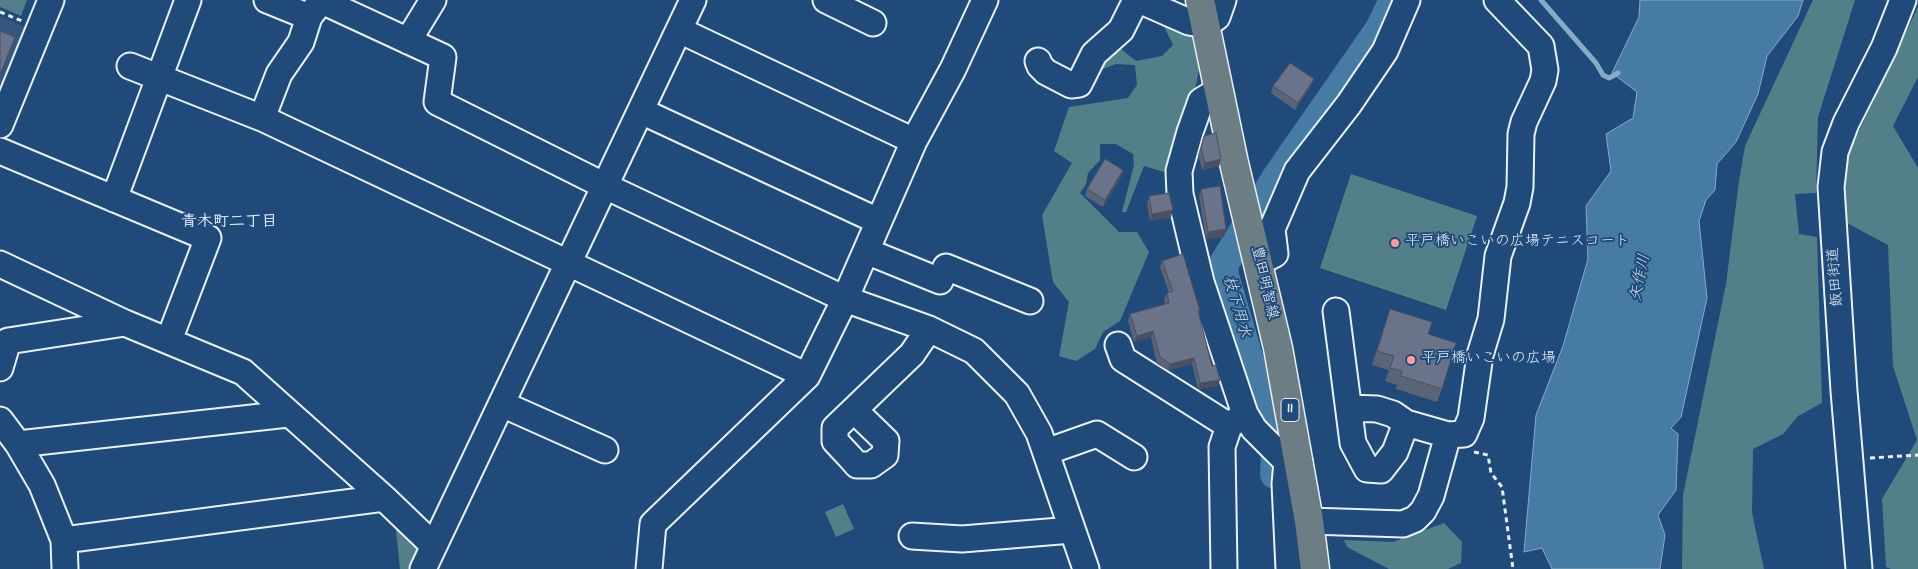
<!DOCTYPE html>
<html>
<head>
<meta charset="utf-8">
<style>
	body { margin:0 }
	canvas { display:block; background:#1f4a7a }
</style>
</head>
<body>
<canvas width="1918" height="569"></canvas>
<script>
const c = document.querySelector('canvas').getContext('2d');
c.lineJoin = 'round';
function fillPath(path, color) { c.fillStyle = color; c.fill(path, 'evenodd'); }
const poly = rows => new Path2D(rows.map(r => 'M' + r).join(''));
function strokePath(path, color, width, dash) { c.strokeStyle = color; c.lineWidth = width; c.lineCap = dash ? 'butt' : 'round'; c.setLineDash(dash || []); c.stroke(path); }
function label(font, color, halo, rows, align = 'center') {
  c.font = font + ' Dekko,"Klee One",sans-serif'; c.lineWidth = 4; c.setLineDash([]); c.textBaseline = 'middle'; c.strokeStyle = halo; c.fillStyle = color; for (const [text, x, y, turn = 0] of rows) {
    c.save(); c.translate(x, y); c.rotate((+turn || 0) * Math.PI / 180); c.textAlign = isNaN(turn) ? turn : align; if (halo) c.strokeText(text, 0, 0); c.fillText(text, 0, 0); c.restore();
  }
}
const built = poly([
	[0,16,30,29,0,102]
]);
const green = poly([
	[0,0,27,0,21,16,0,7],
	[1813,0,1855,0,1818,117,1816,193,1795,194,1799,234,1817,237,1822,403,1798,416,1783,434,1753,449,1752,513,1764,569,1682,569,1683,495,1726,284,1739,181,1745,146],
	[1918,7,1918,77,1893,126,1918,168,1918,569,1891,569,1886,567,1882,499,1917,440,1893,366,1888,245,1847,223,1843,165],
	[1156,10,1189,26,1199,69,1192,107,1164,172,1144,166,1126,212,1122,212,1134,165,1133,154,1116,144,1100,144,1100,160,1088,173,1086,184,1080,193,1119,232,1137,232,1149,252,1120,321,1103,332,1095,349,1076,361,1059,356,1069,302,1053,282,1042,215,1072,163,1054,151,1069,107,1128,98,1137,85,1135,65,1116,64,1095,72,1102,51,1121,49,1136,61,1162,56,1173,45],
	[1351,174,1477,216,1446,310,1320,268],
	[843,504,854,529,836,537,825,512],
	[395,520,425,546,411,569,400,569],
	[1444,523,1462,542,1461,563,1448,569,1389,569,1347,547,1344,540,1393,542]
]);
const water = poly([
	[1640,0,1803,0,1798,16,1767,56,1758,94,1736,142,1717,164,1715,190,1706,200,1699,221,1707,298,1681,417,1671,428,1678,434,1676,490,1658,515,1665,535,1660,569,1552,569,1542,548,1524,552,1536,415,1563,346,1588,259,1586,206,1611,171,1606,134,1633,118,1637,92,1612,73,1639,17,1640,0]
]);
const stream = poly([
	[1541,0,1596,63,1603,75,1609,78,1618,73]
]);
const river = poly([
	[1275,474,1277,434,1256,384,1224,276,1223,265,1277,177,1380,29,1394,0]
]);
const path = poly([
	[0,12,22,21],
	[1474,452,1488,455,1491,473,1502,487,1513,569],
	[1870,458,1918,455]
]);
const minor = poly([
	[267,0,309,17],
	[826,0,873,23],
	[1139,0,1189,22,1206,25,1217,17,1223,0],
	[322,1,443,57,437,102,605,186,845,299,929,329,974,351,1017,394,1039,433,1086,569],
	[408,41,433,0],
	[1038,61,1040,66,1046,72,1071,85,1079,84,1094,54,1121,30,1136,0],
	[130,66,262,118,807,376],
	[1219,90,1201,101,1190,132,1179,171,1180,194,1201,282,1245,414,1254,429,1287,462,1299,461],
	[641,111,878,221],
	[262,118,279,74,301,42,309,17,322,0],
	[0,125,51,0],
	[914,141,953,69,985,0],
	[0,151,208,238,169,340],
	[114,199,188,0],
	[866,251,940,281,946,267,1030,301],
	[1259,262,1275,254,1272,229,1297,171,1349,104,1385,51,1407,0],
	[0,264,125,323,243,372,384,498,434,546],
	[1118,345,1123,359,1229,426],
	[0,368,8,341,125,323],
	[502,404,605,450],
	[1349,408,1377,409,1393,414,1406,423],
	[854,410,886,441,885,455,871,465,857,465,850,457,835,441,835,428,912,354,929,329],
	[0,420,18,444,42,485,64,540,65,569],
	[1448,435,1464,434,1471,418,1480,355,1491,319,1498,256,1517,203,1520,187,1521,134,1524,122,1543,81,1545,70,1541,46,1497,0],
	[18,444,288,414],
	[1046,452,1097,434,1134,457],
	[1287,462,1285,484,1289,569],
	[1309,521,1403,524,1415,519,1423,511,1431,496,1448,435,1406,423,1395,452,1381,470,1367,469,1353,443,1336,311],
	[912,536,962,539,1072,530],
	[64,540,384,498],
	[423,569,693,0],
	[649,569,653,524,807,376,845,299,914,141,679,30],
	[1224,569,1222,447,1229,426,1245,414],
	[1859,569,1844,391,1831,187,1835,152,1846,123,1884,48,1903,0]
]);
const major = poly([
	[1200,0,1234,163,1278,348,1309,521,1315,569]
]);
const wall = poly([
	[1314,79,1311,86,1295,110,1271,93,1273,86],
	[1204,136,1221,159,1219,166,1202,170,1198,155],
	[1123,170,1121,177,1103,207,1085,196,1087,189],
	[1201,189,1224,237,1206,239,1199,196],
	[1149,196,1171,217,1150,221,1147,203],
	[1162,261,1200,311,1199,314,1212,366,1220,380,1217,386,1198,389,1192,364,1168,370,1157,364,1151,337,1134,342,1128,321,1130,314,1165,304,1164,300,1167,293,1169,293,1160,267],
	[1390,309,1442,389,1437,402,1396,389,1397,385,1385,381,1389,370,1372,365]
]);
const shadedWall = poly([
	[1314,79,1311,86,1295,110,1298,103],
	[1221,159,1219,166,1202,170,1205,163],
	[1123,170,1121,177,1103,207,1105,200],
	[1173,210,1171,217,1150,221,1152,214],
	[1226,229,1224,237,1206,239,1208,232],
	[1153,331,1151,337,1134,342,1137,336],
	[1194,358,1192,364,1168,370,1170,364],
	[1220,380,1217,386,1198,389,1200,383]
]);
const building = poly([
	[0,31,15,37,0,75,0,31],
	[1290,63,1314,79,1298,103,1273,86,1290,63],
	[1216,133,1221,159,1205,163,1201,148,1204,136,1216,133],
	[1105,159,1123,170,1105,200,1087,189,1105,159],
	[1220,186,1226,229,1208,232,1201,189,1220,186],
	[1169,193,1173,210,1152,214,1149,196,1169,193],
	[1183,254,1200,311,1198,311,1212,366,1216,365,1220,380,1200,383,1194,358,1170,364,1160,357,1153,331,1137,336,1130,314,1169,303,1167,293,1173,291,1162,261,1183,254],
	[1390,309,1432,322,1428,334,1456,343,1442,389,1401,376,1402,371,1390,368,1394,356,1377,351,1390,309]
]);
const markers = [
	[1395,243,5,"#ff9aa2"],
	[1411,360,5,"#ff9aa2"]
];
const shields = [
	[1290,410,18]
];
const shieldNames = [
	["11",1290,410]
];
const poiNames = [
	["平戸橋いこいの広場テニスコート",1405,243],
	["平戸橋いこいの広場",1421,360]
];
const streetNames = [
	["飯田街道",1837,277,-94],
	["豊田明智線",1263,283,77]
];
const neighbourhoodNames = [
	["青木町二丁目",229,224]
];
const waterNames = [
	["矢作川",1642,278,-78],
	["枝下用水",1235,307,74]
];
fillPath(built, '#36567e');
fillPath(green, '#538088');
fillPath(water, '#467ba3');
strokePath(water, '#87aac5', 1);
strokePath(stream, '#87aac5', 5);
strokePath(river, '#467ba3', 30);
strokePath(minor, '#e8f1f8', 29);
strokePath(major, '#e8f1f8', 31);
strokePath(path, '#e8f1f8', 3, [5, 4]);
strokePath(minor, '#1f4a7a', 25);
strokePath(major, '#6d7d84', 28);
fillPath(wall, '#5b6376');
fillPath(shadedWall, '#4a5060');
fillPath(building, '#6a7389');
strokePath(building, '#4a5060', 1);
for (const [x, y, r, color] of markers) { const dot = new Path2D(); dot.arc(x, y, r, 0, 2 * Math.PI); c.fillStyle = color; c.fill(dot); strokePath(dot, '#1f4a7a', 2); }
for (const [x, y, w] of shields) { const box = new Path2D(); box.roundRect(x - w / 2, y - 11.5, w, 23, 4); c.fillStyle = '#1f4a7a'; c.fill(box); strokePath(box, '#e8f1f8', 1); }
label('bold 14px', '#e8f1f8', null, shieldNames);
label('15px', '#e8f1f8', '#1f4a7a', poiNames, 'left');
label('15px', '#e8f1f8', '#1f4a7a', streetNames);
label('bold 16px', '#e8f1f8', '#1f4a7a', neighbourhoodNames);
label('italic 16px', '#d0dfeb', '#1f4a7a', waterNames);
</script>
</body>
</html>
